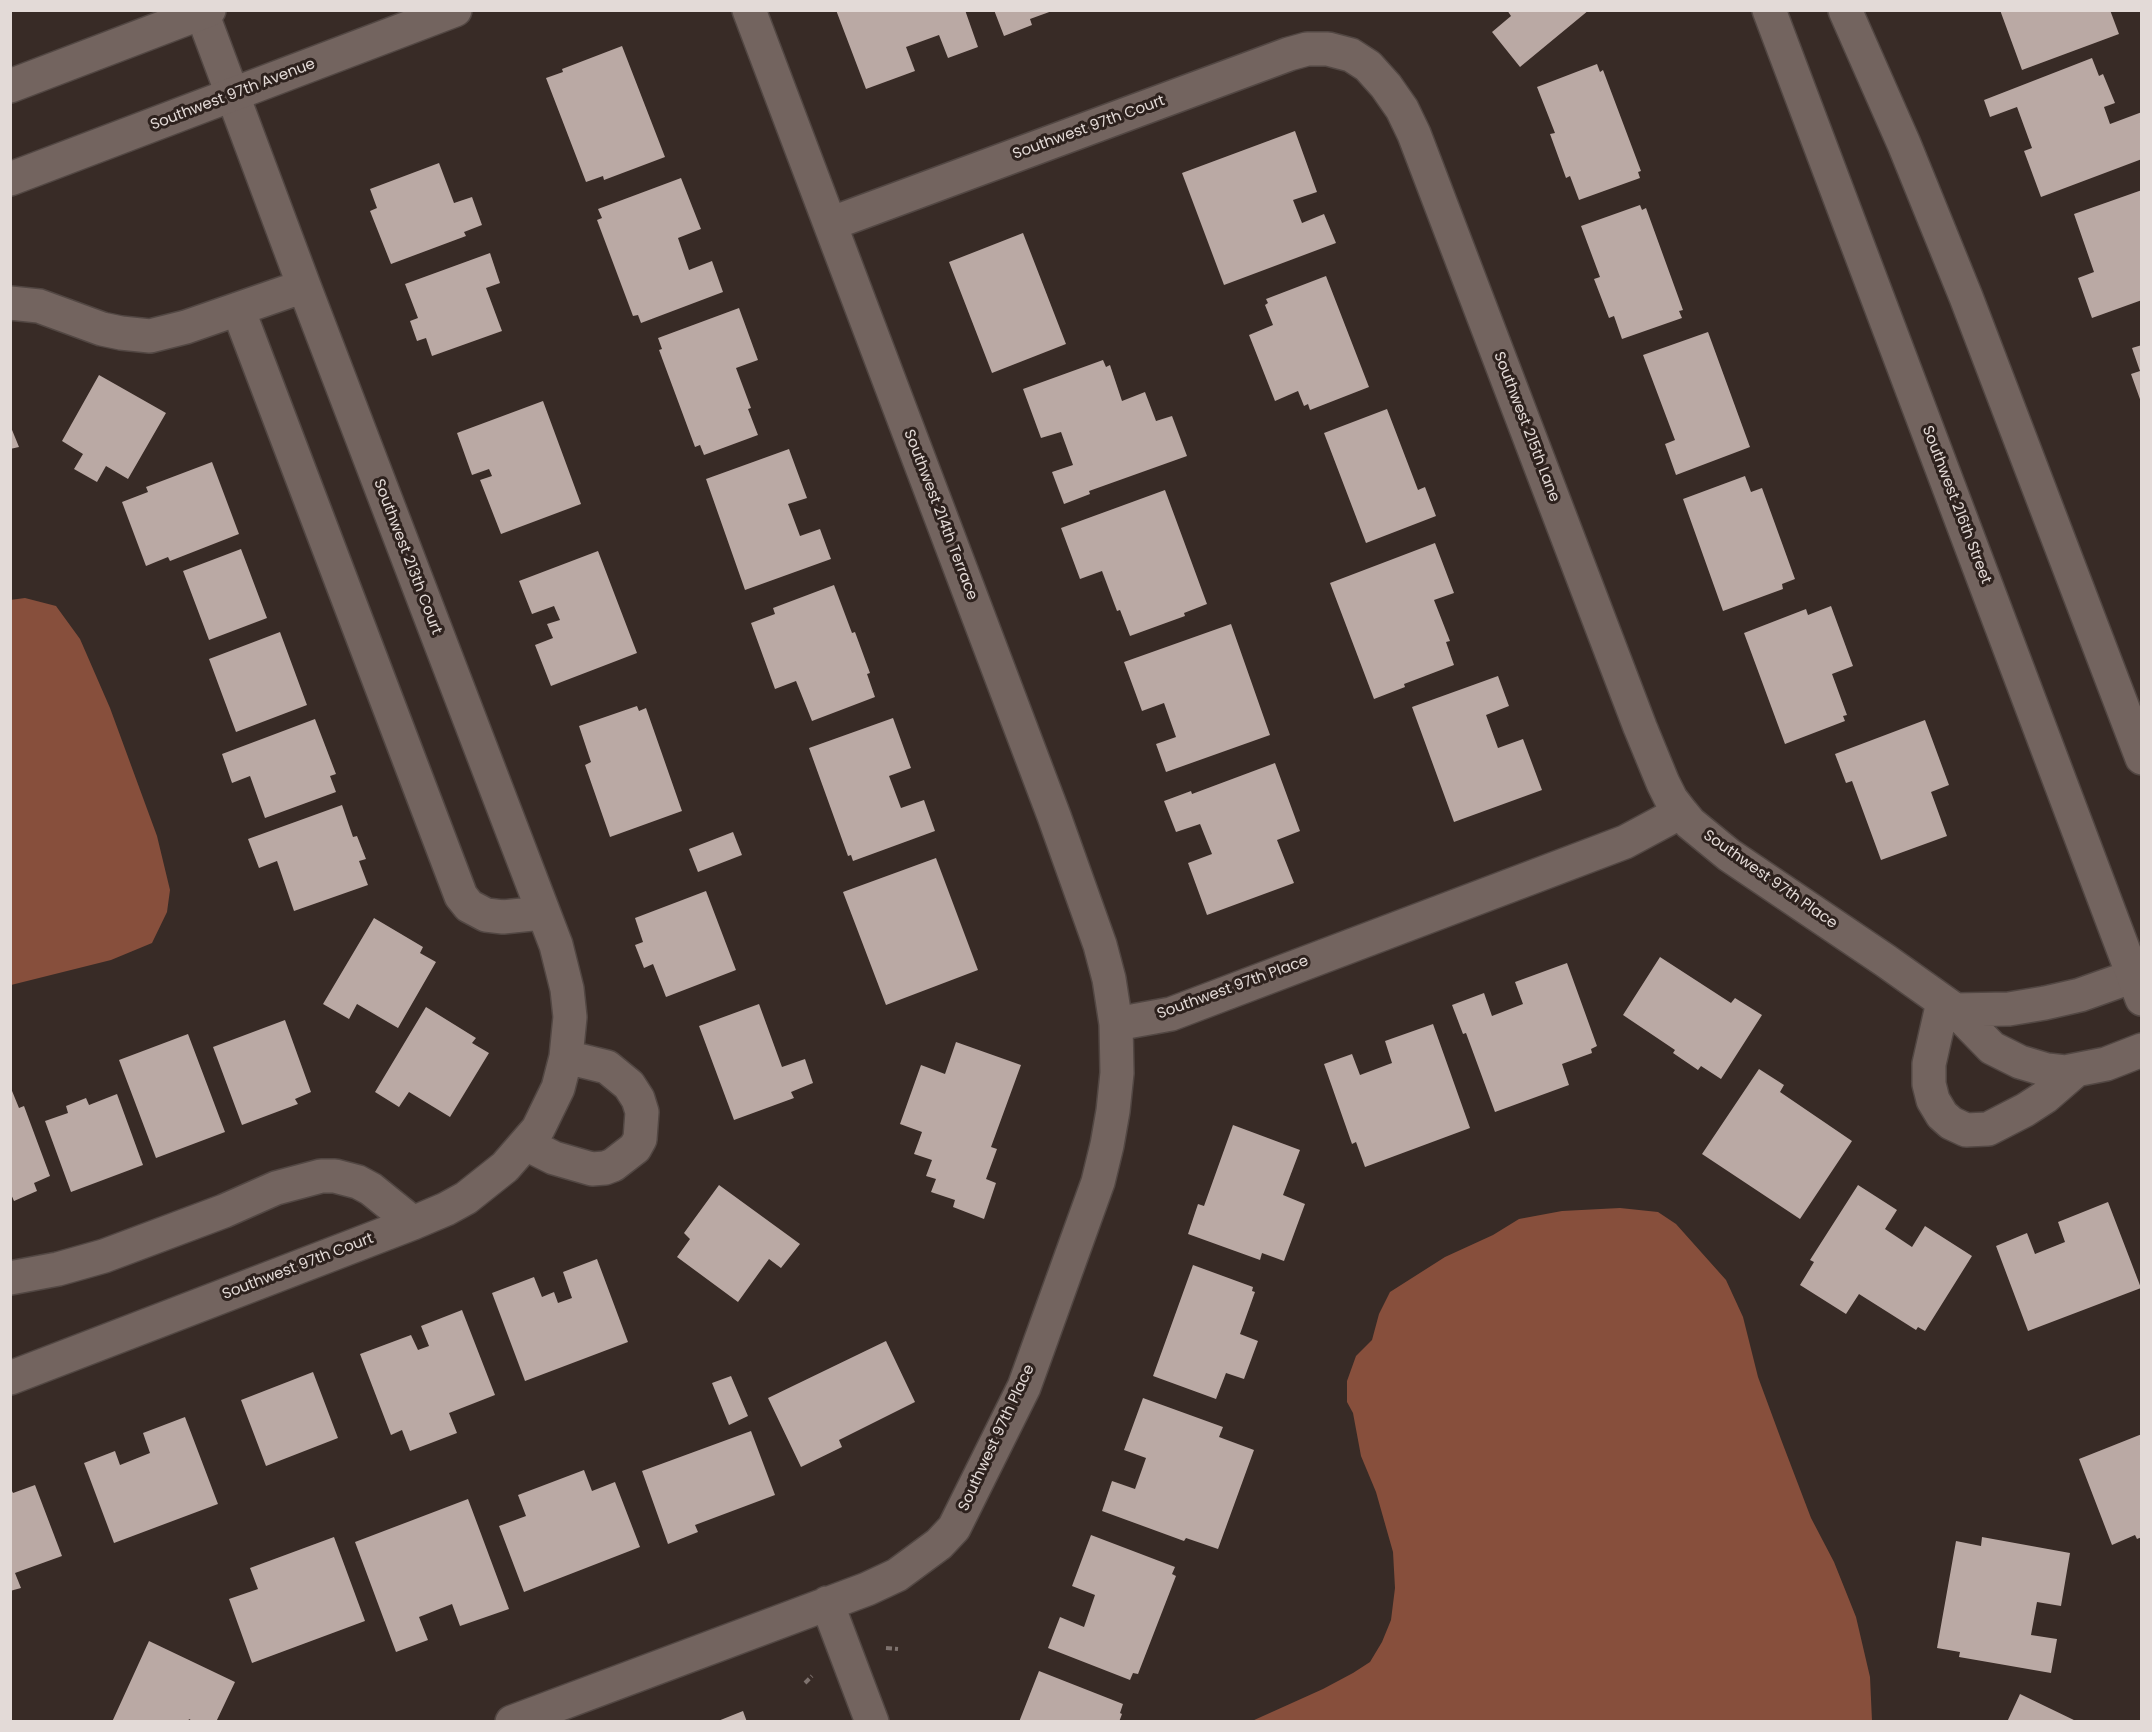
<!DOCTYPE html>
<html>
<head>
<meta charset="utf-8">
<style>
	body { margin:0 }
	#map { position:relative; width:2152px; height:1732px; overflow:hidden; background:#382b26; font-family:Poppins,sans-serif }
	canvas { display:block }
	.frame { position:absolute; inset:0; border:12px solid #e3dad7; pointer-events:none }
</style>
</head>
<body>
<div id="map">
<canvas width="2152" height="1732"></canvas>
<div class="frame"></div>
</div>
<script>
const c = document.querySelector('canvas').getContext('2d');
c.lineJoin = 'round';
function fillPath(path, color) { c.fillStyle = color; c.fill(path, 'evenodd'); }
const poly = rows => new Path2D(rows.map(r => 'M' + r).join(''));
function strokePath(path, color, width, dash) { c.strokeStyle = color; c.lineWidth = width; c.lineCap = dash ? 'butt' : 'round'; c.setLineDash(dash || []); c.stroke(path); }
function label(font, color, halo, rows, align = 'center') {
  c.font = font + ' Poppins,sans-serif'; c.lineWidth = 6; c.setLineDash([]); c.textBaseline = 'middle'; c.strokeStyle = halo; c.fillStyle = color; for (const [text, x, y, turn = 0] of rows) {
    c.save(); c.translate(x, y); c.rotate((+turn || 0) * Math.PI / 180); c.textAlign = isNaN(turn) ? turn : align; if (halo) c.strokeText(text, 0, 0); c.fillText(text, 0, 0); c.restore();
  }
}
const water = poly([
	[25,598,56,606,80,639,110,708,157,836,170,890,167,912,152,943,111,960,11,985,10,600],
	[1620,1208,1658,1212,1676,1224,1726,1280,1743,1317,1758,1377,1782,1442,1811,1518,1834,1562,1856,1617,1870,1677,1872,1721,1252,1721,1323,1689,1353,1673,1370,1662,1382,1642,1391,1620,1395,1588,1393,1552,1376,1492,1361,1456,1353,1413,1347,1402,1347,1381,1356,1356,1372,1340,1379,1314,1390,1292,1445,1257,1493,1235,1519,1219,1562,1211]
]);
const building = poly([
	[836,10,965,10,978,47,948,58,939,35,906,47,915,71,866,89],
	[994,10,1051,10,1052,11,1030,19,1032,25,1004,36],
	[1507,10,1589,10,1520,67,1492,32,1511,16],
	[2000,10,2110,10,2119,34,2022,70],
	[622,46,665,157,604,180,603,176,586,182,546,78,563,72,562,69],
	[2092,58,2099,76,2103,74,2115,103,2104,107,2110,124,2142,112,2142,159,2041,197,2024,151,2032,148,2017,107,1990,117,1984,100],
	[1597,64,1600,72,1603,70,1641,171,1638,172,1640,178,1579,200,1570,176,1566,178,1550,134,1555,133,1537,87],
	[1295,131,1317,192,1293,200,1302,223,1324,214,1336,243,1224,285,1182,173],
	[439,163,454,203,472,197,482,225,464,232,466,236,391,264,370,211,377,208,370,189],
	[681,178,701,229,678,238,689,270,712,261,723,292,641,323,638,315,633,316,597,220,602,218,598,209],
	[2142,190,2142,300,2092,318,2078,278,2094,272,2074,214],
	[1640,205,1642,210,1646,208,1683,310,1679,311,1682,318,1622,339,1614,316,1609,318,1594,279,1600,277,1581,226],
	[1023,233,1066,344,992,373,949,262],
	[490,253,500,283,486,288,502,331,432,356,426,338,417,341,410,321,418,318,405,284],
	[1326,276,1369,387,1310,410,1308,404,1304,406,1298,391,1275,401,1249,335,1273,325,1265,305,1268,303,1266,299],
	[739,308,758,360,736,368,751,408,748,409,758,435,704,455,700,445,695,447,659,350,662,349,658,338],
	[1708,332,1750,447,1676,475,1665,444,1675,440,1643,355],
	[2142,345,2142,402,2141,402,2131,374,2140,371,2132,348],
	[1103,360,1106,367,1110,365,1122,401,1145,392,1156,421,1172,416,1187,456,1089,491,1090,494,1064,504,1052,472,1073,465,1061,432,1041,438,1023,389],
	[99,375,166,413,128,479,106,466,97,482,74,469,83,454,62,441],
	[543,401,581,504,501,534,480,480,492,476,489,469,472,475,457,433],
	[1387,409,1418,490,1425,487,1436,516,1366,543,1324,433],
	[10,425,19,447,10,449],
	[789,449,807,498,788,504,800,536,820,529,831,559,745,590,706,479],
	[212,462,239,534,170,561,168,557,146,566,122,502,148,492,146,487],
	[1745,476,1751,492,1762,488,1795,579,1782,584,1783,589,1723,611,1683,499],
	[1165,490,1207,604,1184,613,1185,616,1130,636,1120,610,1117,611,1102,571,1080,579,1061,528],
	[1435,543,1454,593,1434,600,1450,641,1446,642,1454,665,1404,684,1405,687,1374,699,1330,583],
	[241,549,267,618,209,640,183,571],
	[598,551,637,653,551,686,535,645,553,638,547,624,560,620,554,606,532,614,519,581],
	[834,585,852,633,855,632,870,673,867,674,875,697,812,721,796,681,775,689,751,623,775,614,773,608],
	[1831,606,1853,666,1832,674,1847,715,1843,716,1845,721,1785,744,1744,633,1806,609,1808,615],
	[1231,624,1270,735,1166,772,1156,744,1176,737,1164,703,1142,711,1124,662],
	[280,632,307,705,236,732,209,659],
	[1498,676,1509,706,1486,715,1498,748,1523,739,1542,790,1454,822,1412,707],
	[637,706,639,711,646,708,682,811,610,837,585,765,591,762,579,726],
	[893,718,911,768,889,776,901,808,924,800,935,831,853,861,851,855,848,856,809,748],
	[315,719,336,774,330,776,336,792,265,818,250,776,232,783,222,754],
	[1925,720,1949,785,1931,792,1947,836,1881,860,1852,781,1846,783,1835,754],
	[1275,763,1300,831,1277,840,1294,883,1207,915,1188,863,1212,854,1200,824,1176,832,1164,801,1191,791,1192,794],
	[342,805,353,837,357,836,366,859,359,861,368,885,294,911,277,861,259,868,248,839],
	[733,832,742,855,698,872,689,849],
	[936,858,978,970,886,1005,843,892],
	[706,891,736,970,666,997,653,964,644,968,635,945,643,942,635,918],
	[374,918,423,947,420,953,436,962,398,1028,357,1004,349,1019,323,1004],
	[1660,957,1731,1003,1735,998,1762,1015,1721,1079,1701,1066,1698,1070,1673,1053,1675,1050,1623,1015],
	[1567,963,1597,1046,1591,1049,1592,1053,1562,1064,1569,1085,1495,1112,1466,1033,1463,1034,1452,1005,1484,993,1492,1016,1523,1004,1515,982],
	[759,1004,782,1067,805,1059,813,1083,791,1092,794,1098,734,1120,699,1026],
	[426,1007,476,1038,472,1043,489,1053,450,1117,409,1092,399,1107,375,1092],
	[285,1020,311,1092,295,1099,298,1104,242,1125,213,1047],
	[1433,1024,1470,1128,1365,1167,1356,1142,1352,1144,1324,1064,1352,1054,1360,1075,1392,1063,1385,1041],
	[188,1034,225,1132,156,1158,119,1060],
	[956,1042,1021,1065,991,1147,997,1149,986,1179,996,1183,984,1219,953,1207,955,1200,931,1192,936,1179,926,1176,932,1160,914,1154,922,1132,900,1124,921,1065,945,1074],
	[1759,1069,1784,1085,1780,1092,1852,1141,1800,1219,1702,1154],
	[10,1086,19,1108,24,1106,50,1176,34,1183,37,1191,14,1201,10,1192],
	[117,1094,143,1165,71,1192,45,1121,68,1113,66,1106,86,1098,89,1105],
	[1233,1125,1300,1150,1283,1195,1305,1204,1284,1261,1262,1253,1260,1260,1188,1234,1198,1204,1204,1206],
	[719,1185,800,1244,781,1268,769,1259,738,1302,677,1257,690,1239,684,1233],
	[1858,1185,1897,1210,1885,1229,1912,1247,1925,1226,1972,1256,1925,1331,1918,1327,1916,1330,1859,1294,1846,1314,1800,1285,1814,1262,1810,1260],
	[2108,1202,2141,1288,2028,1331,1996,1246,2027,1233,2035,1254,2065,1242,2058,1222],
	[597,1259,628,1342,525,1381,492,1293,534,1277,542,1297,554,1292,558,1303,572,1298,563,1272],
	[1193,1265,1253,1287,1252,1291,1255,1292,1240,1334,1258,1341,1244,1379,1226,1373,1216,1399,1153,1376],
	[462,1310,495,1395,449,1413,457,1433,410,1451,402,1430,391,1435,360,1354,411,1335,418,1350,429,1346,421,1326],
	[886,1341,915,1402,839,1440,842,1447,801,1467,768,1398],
	[313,1372,338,1438,266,1466,241,1400],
	[731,1376,748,1416,729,1425,712,1383],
	[1143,1398,1223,1427,1219,1437,1254,1450,1218,1549,1186,1538,1184,1541,1102,1511,1112,1481,1135,1489,1146,1458,1124,1450],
	[185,1417,218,1504,114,1543,84,1463,115,1451,120,1465,150,1453,143,1433],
	[751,1431,775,1495,695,1525,698,1532,668,1544,642,1471],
	[2142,1434,2142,1537,2137,1539,2135,1535,2112,1545,2079,1459],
	[584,1470,592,1491,615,1482,640,1547,524,1592,499,1526,526,1516,518,1495],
	[35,1485,62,1556,15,1573,21,1588,10,1591,10,1487,13,1493],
	[468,1499,509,1609,460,1626,452,1604,419,1617,428,1640,396,1652,355,1542],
	[1091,1535,1175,1567,1172,1574,1176,1576,1138,1674,1133,1673,1130,1680,1048,1648,1060,1617,1084,1627,1095,1595,1072,1586],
	[334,1537,365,1621,252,1663,229,1599,258,1589,250,1568],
	[1982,1537,2070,1553,2061,1606,2037,1602,2031,1635,2057,1639,2051,1673,1959,1657,1960,1652,1937,1648,1956,1541,1981,1546],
	[149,1641,235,1682,216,1722,194,1722,189,1719,188,1722,112,1722],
	[1039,1671,1123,1704,1120,1713,1122,1714,1119,1722,1019,1722],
	[2020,1694,2078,1722,2007,1722],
	[743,1711,747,1722,718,1722,718,1721]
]);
const path = poly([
	[886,1648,898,1649],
	[805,1683,812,1676]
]);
const minor = poly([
	[830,224,1289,54,1307,49,1328,49,1351,55,1368,66,1386,86,1402,109,1414,134,1640,727,1663,783,1671,799,1681,812,1690,823,1729,855,1886,961,1955,1010,1992,1048,2020,1062,2047,1070,2065,1072,2106,1064,2142,1050],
	[10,303,39,306,102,329,121,333,150,336,186,327,304,286],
	[238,309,461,896,469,906,486,915,503,917,542,913],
	[1943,1002,1929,1064,1929,1084,1933,1100,1942,1115,1951,1123,1966,1130,1988,1129,2025,1110,2045,1097,2075,1071],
	[1955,1010,2009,1009,2045,1003,2080,995,2142,973],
	[1116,1024,1171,1014,1625,842,1681,812],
	[526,1144,554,1158,592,1169,605,1168,613,1165,635,1148,640,1139,642,1112,638,1099,629,1085,607,1067,566,1057],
	[10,1278,58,1269,104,1256,224,1211,276,1188,321,1176,335,1176,358,1182,371,1189,413,1223],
	[10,1378,413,1223,446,1209,466,1198,505,1167,538,1129,558,1088,566,1057,570,1017,567,989,556,945,304,286,202,13],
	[827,1603,872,1722],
	[512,1722,867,1589,897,1575,939,1544,954,1528,1024,1387,1098,1182,1107,1145,1113,1111,1117,1073,1116,1024,1109,979,1100,945,1054,816,749,10]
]);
const tertiary = poly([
	[1769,10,2142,999],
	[1845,10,1904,144,1966,297,2142,758],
	[10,86,209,10],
	[10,179,455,10]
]);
const streetNames = [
	["Southwest 97th Avenue",233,95,-21],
	["Southwest 97th Court",1089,128,-20],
	["Southwest 215th Lane",1526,427,69],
	["Southwest 216th Street",1956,505,69],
	["Southwest 214th Terrace",940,515,69],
	["Southwest 213th Court",407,557,69],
	["Southwest 97th Place",1770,880,35],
	["Southwest 97th Place",1233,988,-20],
	["Southwest 97th Court",298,1267,-21],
	["Southwest 97th Place",997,1438,-65]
];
fillPath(water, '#874f3c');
fillPath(building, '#baa9a4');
strokePath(minor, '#524743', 36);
strokePath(tertiary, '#524743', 36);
strokePath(path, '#7e726e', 4, [6, 3]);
strokePath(minor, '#73645f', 33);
strokePath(tertiary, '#73645f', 33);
label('15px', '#e3dad7', '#2d211d', streetNames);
</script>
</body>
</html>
